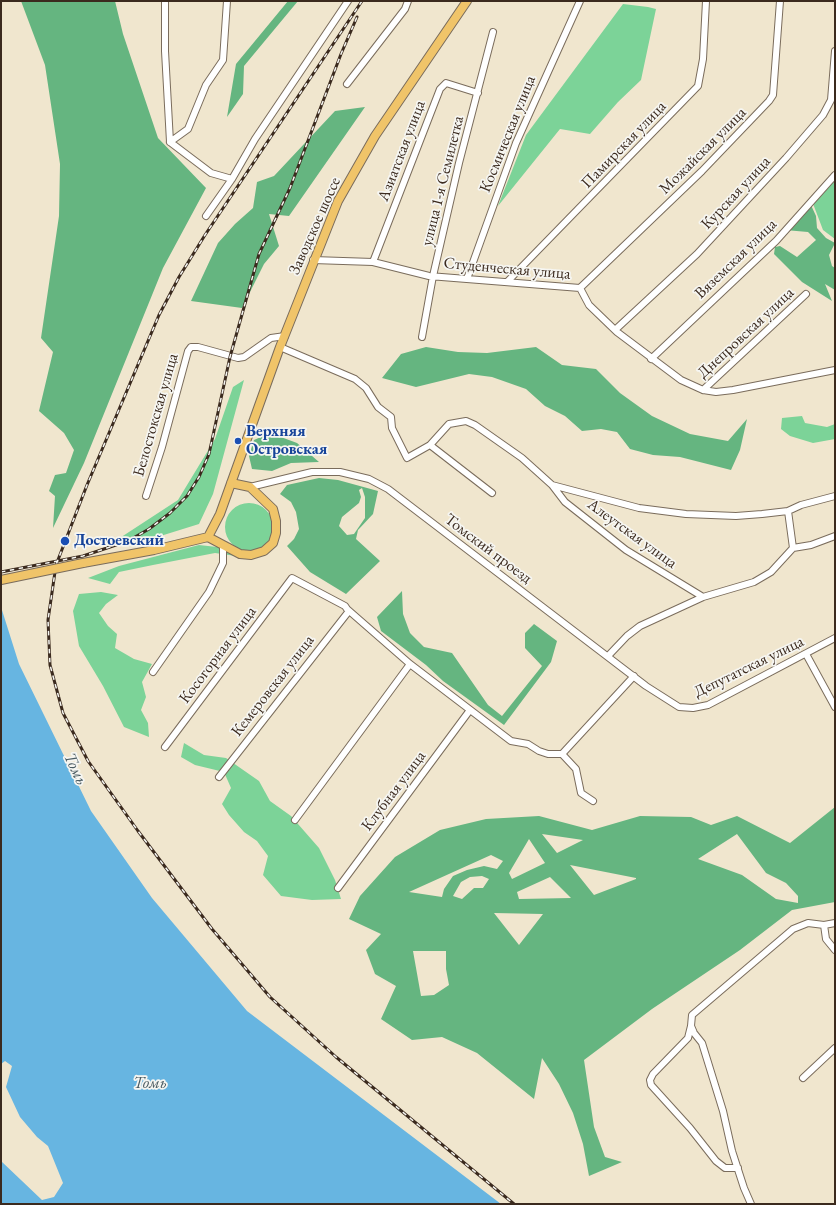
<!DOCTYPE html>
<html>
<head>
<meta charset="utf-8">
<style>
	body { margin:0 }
	#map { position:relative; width:836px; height:1205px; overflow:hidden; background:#f0e6ce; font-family:"EB Garamond",serif }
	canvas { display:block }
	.frame { position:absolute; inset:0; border:2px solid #3b2a1e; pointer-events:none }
</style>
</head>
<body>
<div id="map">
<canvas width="836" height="1205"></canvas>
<div class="frame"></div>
</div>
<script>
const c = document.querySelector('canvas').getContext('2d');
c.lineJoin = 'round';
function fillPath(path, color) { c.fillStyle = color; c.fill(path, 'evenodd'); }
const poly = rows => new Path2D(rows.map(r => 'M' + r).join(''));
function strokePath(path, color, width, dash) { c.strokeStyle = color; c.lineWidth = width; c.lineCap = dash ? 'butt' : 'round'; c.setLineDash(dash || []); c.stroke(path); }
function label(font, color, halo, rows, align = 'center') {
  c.font = font + ' "EB Garamond",serif'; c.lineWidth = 3.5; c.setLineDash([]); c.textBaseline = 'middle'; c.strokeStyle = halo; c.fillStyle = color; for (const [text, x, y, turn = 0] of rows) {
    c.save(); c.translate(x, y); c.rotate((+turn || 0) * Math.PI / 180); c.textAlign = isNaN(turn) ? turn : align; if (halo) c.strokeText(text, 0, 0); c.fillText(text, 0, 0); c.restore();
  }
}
const green = poly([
	[623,4,648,7,656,9,641,80,618,102,590,134,560,129,498,206,526,135],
	[835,170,835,239,823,230,812,201],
	[244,380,213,494,199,524,138,543,106,547,178,500,215,439,233,387],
	[802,416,805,423,827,427,835,424,835,439,813,443,790,436,781,429,782,418],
	'225 527a24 24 0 1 1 48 0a24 24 0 1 1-48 0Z',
	[199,545,226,548,243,557,215,553,153,565,119,572,110,584,88,578,119,566],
	[101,592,118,595,106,604,99,613,108,626,117,634,115,648,134,659,152,664,142,682,146,697,141,710,148,723,149,737,124,727,103,686,79,646,73,611,79,594],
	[184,743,204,755,226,758,259,781,270,801,291,816,319,848,335,880,341,899,312,900,281,896,263,875,268,856,257,841,244,832,229,815,222,804,231,788,224,772,195,765,181,757]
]);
const forest = poly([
	[21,1,115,1,123,34,158,138,206,188,163,268,84,463,53,528,55,496,49,491,55,475,66,473,74,450,64,433,39,411,53,352,41,338,59,216,60,164,45,65],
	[288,1,298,1,244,66,243,94,227,117,236,64],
	[365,107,289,216,269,214,279,246,264,264,242,308,191,301,218,243,235,224,253,208,257,182,274,176,335,111],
	[810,203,816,216,817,228,826,238,835,243,829,255,832,266,835,268,835,290,825,284,832,301,802,282,774,254,775,247,780,246,797,257,816,240,808,232,785,230],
	[426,347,458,352,487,353,536,347,562,365,596,369,620,393,652,416,690,434,728,441,747,419,740,450,731,470,680,457,653,455,630,449,617,432,601,429,582,431,565,416,545,406,526,389,492,377,469,374,416,387,382,378,401,354],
	[270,433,297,443,319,462,291,463,272,471,252,469,249,456,254,440],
	[319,478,338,480,378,491,373,514,358,530,356,539,380,561,346,594,310,572,287,546,294,539,299,529,296,512,291,502,280,494,287,485],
	[362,488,365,497,365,518,354,534,347,535,339,526,342,517,359,503,361,497,359,490],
	[402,591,403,614,410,633,424,647,452,653,488,705,502,716,542,666,525,648,525,633,534,624,557,641,551,662,504,725,443,681,426,665,381,631,377,617],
	[835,807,835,902,792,910,740,950,652,1009,584,1060,594,1127,605,1157,622,1162,589,1176,583,1144,573,1113,559,1084,542,1058,534,1099,477,1053,442,1037,412,1040,381,1019,396,986,375,974,366,950,381,934,349,919,360,896,395,857,440,830,486,819,539,816,592,830,640,816,691,817,711,825,737,816,790,843],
	[542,834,583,840,557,853],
	[737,834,766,873,786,883,798,896,798,903,776,899,742,875,698,859],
	[529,839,545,863,512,879,509,873],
	[491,855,503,861,497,869,484,866,467,870,453,876,444,889,442,897,409,892],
	[570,865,636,878,636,879,594,895],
	[482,876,489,879,483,888,474,888,462,899,453,896,461,882,470,877],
	[550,877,571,898,519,899,517,892],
	[494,913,543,914,519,945],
	[413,951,446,951,446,969,449,985,434,995,421,996]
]);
const water = poly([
	[1,607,19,664,91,811,152,898,247,1011,501,1204,1,1204,1,1161,42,1200,54,1197,63,1183,48,1146,37,1137,20,1117,6,1087,12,1066,5,1061,1,1064]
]);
const minor = poly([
	[165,1,165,51,170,142],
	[347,84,405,9,408,1],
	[170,142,188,129,206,85,223,60,227,1],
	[170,142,211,173,232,179],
	[206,216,232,179,255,139,348,1],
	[313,260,373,262,429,276,580,288],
	[373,262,440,89,446,83,478,93],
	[467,279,516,143,580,1],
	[507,282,698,86,703,59,706,1],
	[580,288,702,171,769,101,773,95,780,1],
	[580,288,589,305,617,332,681,380,703,390,716,392,733,390,835,370],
	[615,330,697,254,786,158,823,115,831,100,835,51],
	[422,337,433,276,459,163,493,32],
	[280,347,355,379,366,388,378,407,391,417,392,428,407,458,430,445,449,424,466,421,475,425,522,458,552,485,639,508,686,514,736,516,762,514,788,511,801,505,835,496],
	[651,359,776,241,835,175],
	[703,390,806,294],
	[430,445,492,493],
	[552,485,565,502,626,550,703,597,754,582,771,572,793,548,811,545,835,536],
	[250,487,312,472,340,472,369,479,388,489,646,686,679,707,693,708,708,705,835,638],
	[146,496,162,447,188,351,191,347,198,347,238,358,244,357,271,338,285,336],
	[788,511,793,548],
	[806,654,835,707],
	[608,656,627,636,640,626,703,597],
	[153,672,209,592,223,563,223,546],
	[165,747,292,578,345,606,347,609,410,664,511,741,528,744,539,751,548,754,562,754],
	[562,754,634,676],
	[562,754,576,769,581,793,593,801],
	[219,777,349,611],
	[295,820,410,664],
	[338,888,470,710],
	[824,925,826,939,835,950],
	[691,1026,688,1038,653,1074,650,1080,651,1085,690,1128,716,1161,725,1168,738,1168],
	[803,1078,835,1048],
	[751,1204,744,1188,732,1151,723,1111,702,1043,694,1033,691,1026,692,1015,793,929,808,923,824,925,835,923]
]);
const major = poly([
	[208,537,220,514,280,347,338,201,375,136,467,1],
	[83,563,154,550,208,537,240,554,251,555,264,551,273,543,276,533,276,521,273,509,250,487,231,483]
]);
const rail = poly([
	[362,1,205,235,179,277,159,315,87,485,56,565,48,620,50,665,63,713,88,761,138,831,212,929,270,997,336,1057,514,1204],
	[1,572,83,556,128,541,149,529,170,513,187,496,199,477,209,454,230,357,259,254,290,188,341,54,357,17]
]);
const majorBridge = poly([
	[1,580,83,563]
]);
const markers = [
	[238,441,4,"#1a4fb4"],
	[65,541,5,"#1a4fb4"]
];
const streetNames = [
	["Космическая улица",508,134,-68],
	["Памирская улица",624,145,-46],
	["Азиатская улица",402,151,-69],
	["Можайская улица",703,151,-45],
	["улица 1-я Семилетка",443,181,-76],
	["Курская улица",736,193,-47],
	["Заводское шоссе",315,226,-66],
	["Вяземская улица",736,259,-44],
	["Студенческая улица",507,269,5],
	["Днепровская улица",746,333,-43],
	["Белостокская улица",156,415,-74],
	["Алеутская улица",632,534,36],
	["Томский проезд",488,549,37],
	["Косогорная улица",218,655,-53],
	["Депутатская улица",749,667,-26],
	["Кемеровская улица",273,686,-52],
	["Клубная улица",394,791,-53]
];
const transitNames = [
	["Верхняя",246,432],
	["Островская",246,450],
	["Достоевский",74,541]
];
const waterNames = [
	["Томь",75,769,65],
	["Томь",150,1083]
];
fillPath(green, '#7cd398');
fillPath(forest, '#65b580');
fillPath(water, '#67b5e1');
strokePath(minor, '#7a6c5c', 8);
strokePath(major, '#7a6c5c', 10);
strokePath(minor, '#fff', 6);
strokePath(major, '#f0c469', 8);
strokePath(rail, '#3b2a1e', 3);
strokePath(rail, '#f6f6f2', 1.5, [4.5]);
strokePath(majorBridge, '#7a6c5c', 10, []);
strokePath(majorBridge, '#f0c469', 8);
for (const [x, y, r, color] of markers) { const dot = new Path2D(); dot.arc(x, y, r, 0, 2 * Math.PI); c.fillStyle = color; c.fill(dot); strokePath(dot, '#f6f6f2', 1.5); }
label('16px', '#3b2a1e', '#f6f6f2', streetNames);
label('bold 16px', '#164399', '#f6f6f2', transitNames, 'left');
label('italic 17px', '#4a5b62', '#f6f6f2', waterNames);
</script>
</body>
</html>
